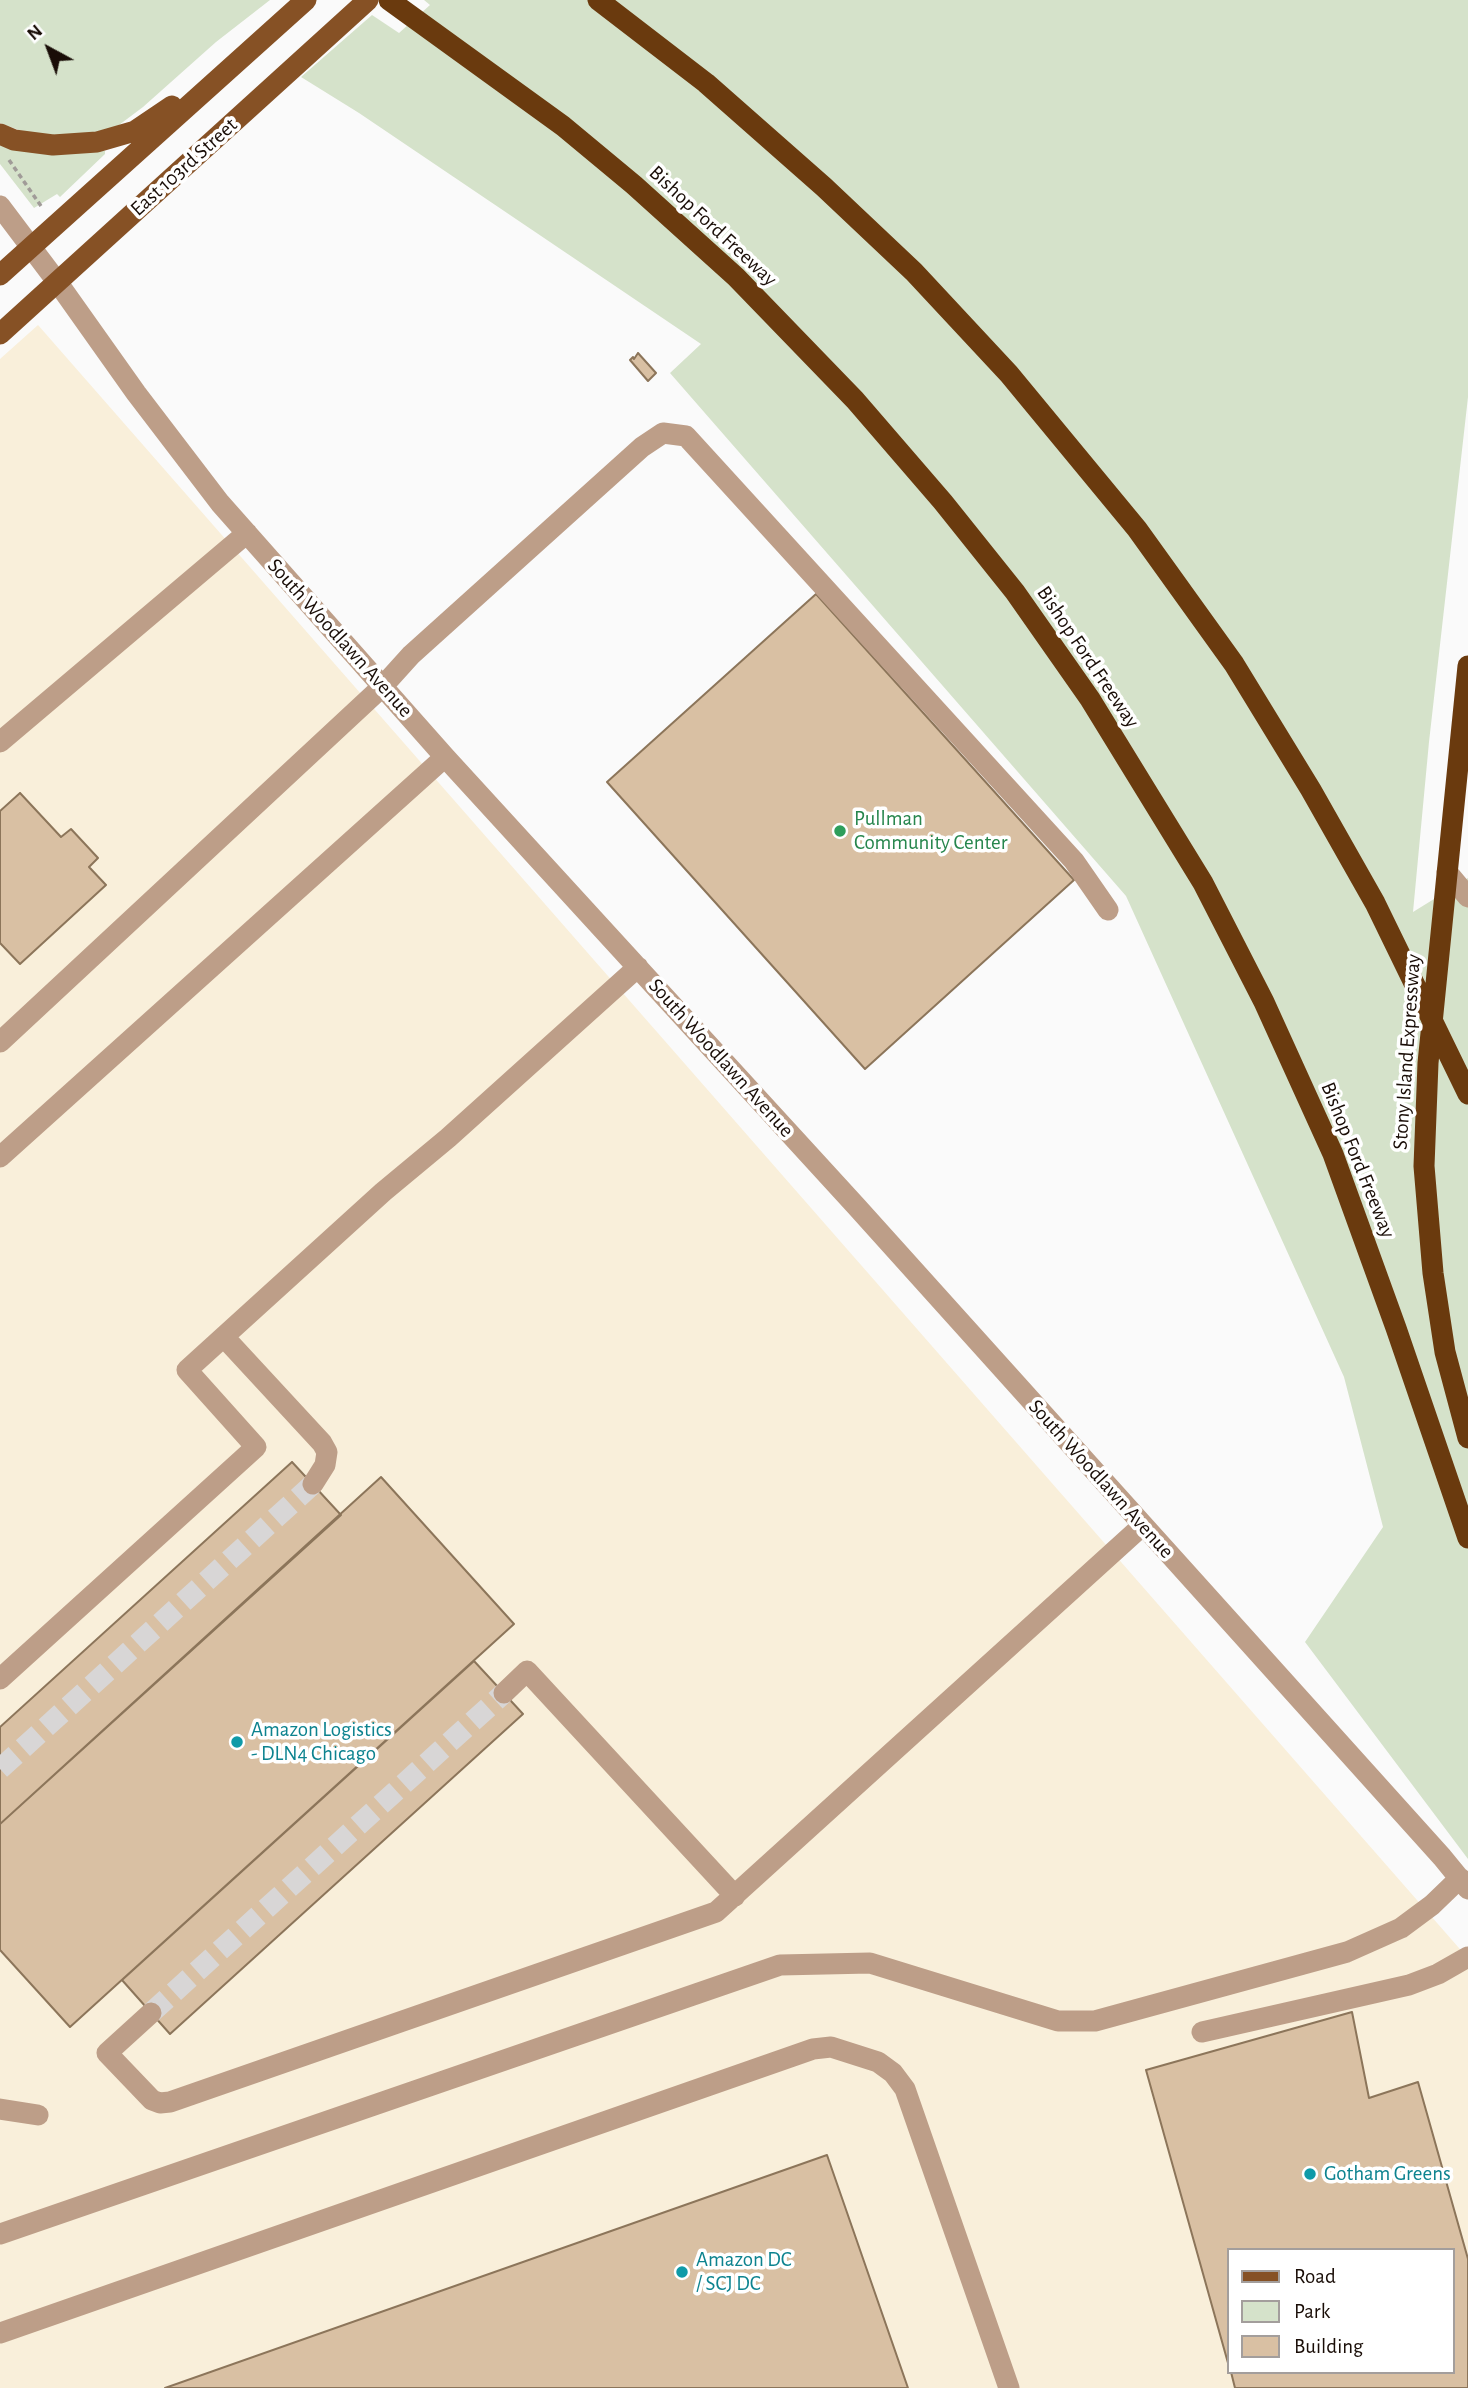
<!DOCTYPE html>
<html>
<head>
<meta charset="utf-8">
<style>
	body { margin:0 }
	#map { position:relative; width:1468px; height:2388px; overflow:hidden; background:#fafafa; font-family:"Alegreya Sans",sans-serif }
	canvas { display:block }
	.legend { position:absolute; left:1227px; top:2248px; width:228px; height:126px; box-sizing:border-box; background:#fff; border:2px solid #a39e9c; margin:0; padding:9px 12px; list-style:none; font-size:21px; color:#190d07 }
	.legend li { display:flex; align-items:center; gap:14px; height:35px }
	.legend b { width:35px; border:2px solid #a39e9c }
	.north { position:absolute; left:14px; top:14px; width:70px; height:70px; -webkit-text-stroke:5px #fff; paint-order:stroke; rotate:319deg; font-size:19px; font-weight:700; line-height:28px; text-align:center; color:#190d07 }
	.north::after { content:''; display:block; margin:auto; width:24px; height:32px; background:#190d07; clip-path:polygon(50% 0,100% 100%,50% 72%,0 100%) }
</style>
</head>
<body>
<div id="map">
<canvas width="1468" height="2388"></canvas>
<ul class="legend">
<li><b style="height:9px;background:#865125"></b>Road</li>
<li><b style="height:19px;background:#d5e2ca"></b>Park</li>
<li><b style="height:19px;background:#d9c0a3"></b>Building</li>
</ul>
<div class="north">N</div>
</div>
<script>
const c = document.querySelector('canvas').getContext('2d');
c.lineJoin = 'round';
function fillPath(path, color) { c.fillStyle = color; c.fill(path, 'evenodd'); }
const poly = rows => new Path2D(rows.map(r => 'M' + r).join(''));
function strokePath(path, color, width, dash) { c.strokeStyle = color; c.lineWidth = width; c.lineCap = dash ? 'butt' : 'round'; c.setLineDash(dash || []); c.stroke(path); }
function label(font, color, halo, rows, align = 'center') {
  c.font = font + ' "Alegreya Sans",sans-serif'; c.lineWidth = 7; c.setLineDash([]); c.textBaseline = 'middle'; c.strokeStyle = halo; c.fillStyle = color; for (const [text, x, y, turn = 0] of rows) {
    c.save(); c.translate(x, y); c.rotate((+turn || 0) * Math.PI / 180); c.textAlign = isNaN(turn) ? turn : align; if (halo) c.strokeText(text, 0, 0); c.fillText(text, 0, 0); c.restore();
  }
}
const industrial = poly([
	[38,325,1459,1948,1468,1962,1468,2388,0,2388,0,359],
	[1228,2250,1452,2250,1452,2372,1228,2372]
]);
const green = poly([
	[0,0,270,0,216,42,143,107,115,128,75,138,35,136,0,123],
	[424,0,1468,0,1468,397,1429,742,1413,912,1468,878,1468,1859,1305,1642,1383,1527,1344,1377,1126,896,670,373,701,344,359,113,301,77,372,15,399,33,430,5],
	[0,143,105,151,105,154,60,197,57,194,34,208,0,164]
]);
const building = poly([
	[638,353,656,373,648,381,630,360,633,357,634,359,638,353],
	[816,594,1074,880,865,1069,607,782,816,594],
	[20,793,61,837,71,829,98,858,89,867,106,885,20,964,0,943,0,811,20,793],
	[292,1462,341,1515,0,1824,0,1727,292,1462],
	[381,1477,514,1624,70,2027,0,1950,0,1824,381,1477],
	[474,1661,523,1714,170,2034,122,1980,474,1661],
	[1352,2012,1369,2098,1418,2082,1468,2259,1468,2388,1235,2388,1231,2372,1452,2372,1452,2250,1228,2250,1228,2363,1146,2070,1352,2012],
	[827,2155,908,2388,165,2388,827,2155]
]);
const minorTunnel = poly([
	[0,1769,313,1484],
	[151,2013,504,1693]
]);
const path = poly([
	[9,160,41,206]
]);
const minor = poly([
	[0,206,58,283,136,393,220,503,445,757,856,1206,1442,1857,1468,1889],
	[0,742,247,533],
	[1447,872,1468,897],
	[0,1042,383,686,411,655,642,447,663,433,686,436,1074,861,1108,910],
	[0,1157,445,757],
	[224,1337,322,1443,327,1452,325,1465,313,1484],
	[0,1679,256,1447,187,1370,383,1192,448,1138,638,967],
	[504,1693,527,1671,735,1896],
	[151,2013,107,2053,152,2100,160,2103,170,2102,716,1912,1142,1526],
	[1202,2032,1409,1985,1438,1974,1468,1957],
	[0,2109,38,2115],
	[0,2234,780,1965,870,1963,1058,2021,1095,2021,1347,1952,1401,1928,1432,1905,1460,1878],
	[0,2333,813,2049,831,2047,878,2062,893,2073,905,2089,1009,2388]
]);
const major = poly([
	[0,134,14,140,53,145,97,142,135,131,172,106],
	[0,275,306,0],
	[0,334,368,0]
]);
const highway = poly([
	[389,0,563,126,634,185,736,277,855,400,943,502,1015,592,1090,699,1203,883,1264,1002,1333,1154,1396,1328,1468,1538],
	[598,0,706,83,824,187,914,272,1009,374,1137,529,1234,664,1311,790,1375,903,1468,1094],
	[1468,666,1428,1063,1424,1166,1433,1273,1445,1352,1468,1438]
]);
const markers = [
	[840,831,7,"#2e9e5b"],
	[237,1742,7,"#0f9aa8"],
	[1310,2174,7,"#0f9aa8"],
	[682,2272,7,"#0f9aa8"]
];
const streetNames = [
	["East 103rd Street",184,167,-42],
	["Bishop Ford Freeway",713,226,43],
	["South Woodlawn Avenue",340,638,48],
	["Bishop Ford Freeway",1088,657,56],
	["Stony Island Expressway",1407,1052,-86],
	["South Woodlawn Avenue",721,1058,48],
	["Bishop Ford Freeway",1358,1160,68],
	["South Woodlawn Avenue",1101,1479,48]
];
const leisureNames = [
	["Pullman",854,819],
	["Community Center",854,843]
];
const cultureNames = [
	["Amazon Logistics",251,1730],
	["- DLN4 Chicago",251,1754],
	["Gotham Greens",1324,2174],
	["Amazon DC",696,2260],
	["/ SCJ DC",696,2284]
];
fillPath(industrial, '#f9efda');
fillPath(green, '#d5e2ca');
fillPath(building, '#d9c0a3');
strokePath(building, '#8c755a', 2);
strokePath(minorTunnel, '#d8d6d6', 21, [21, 10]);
strokePath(path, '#a09b98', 3.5, [5, 3.5]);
strokePath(minor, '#bd9e88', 21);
strokePath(major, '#865125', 21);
strokePath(highway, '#6a3a0e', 21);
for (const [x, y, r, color] of markers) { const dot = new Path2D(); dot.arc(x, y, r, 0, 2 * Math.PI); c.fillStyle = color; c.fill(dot); strokePath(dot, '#fff', 2.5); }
label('21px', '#190d07', '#fff', streetNames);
label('21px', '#27864d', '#fff', leisureNames, 'left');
label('21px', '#0d838f', '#fff', cultureNames, 'left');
</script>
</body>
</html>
